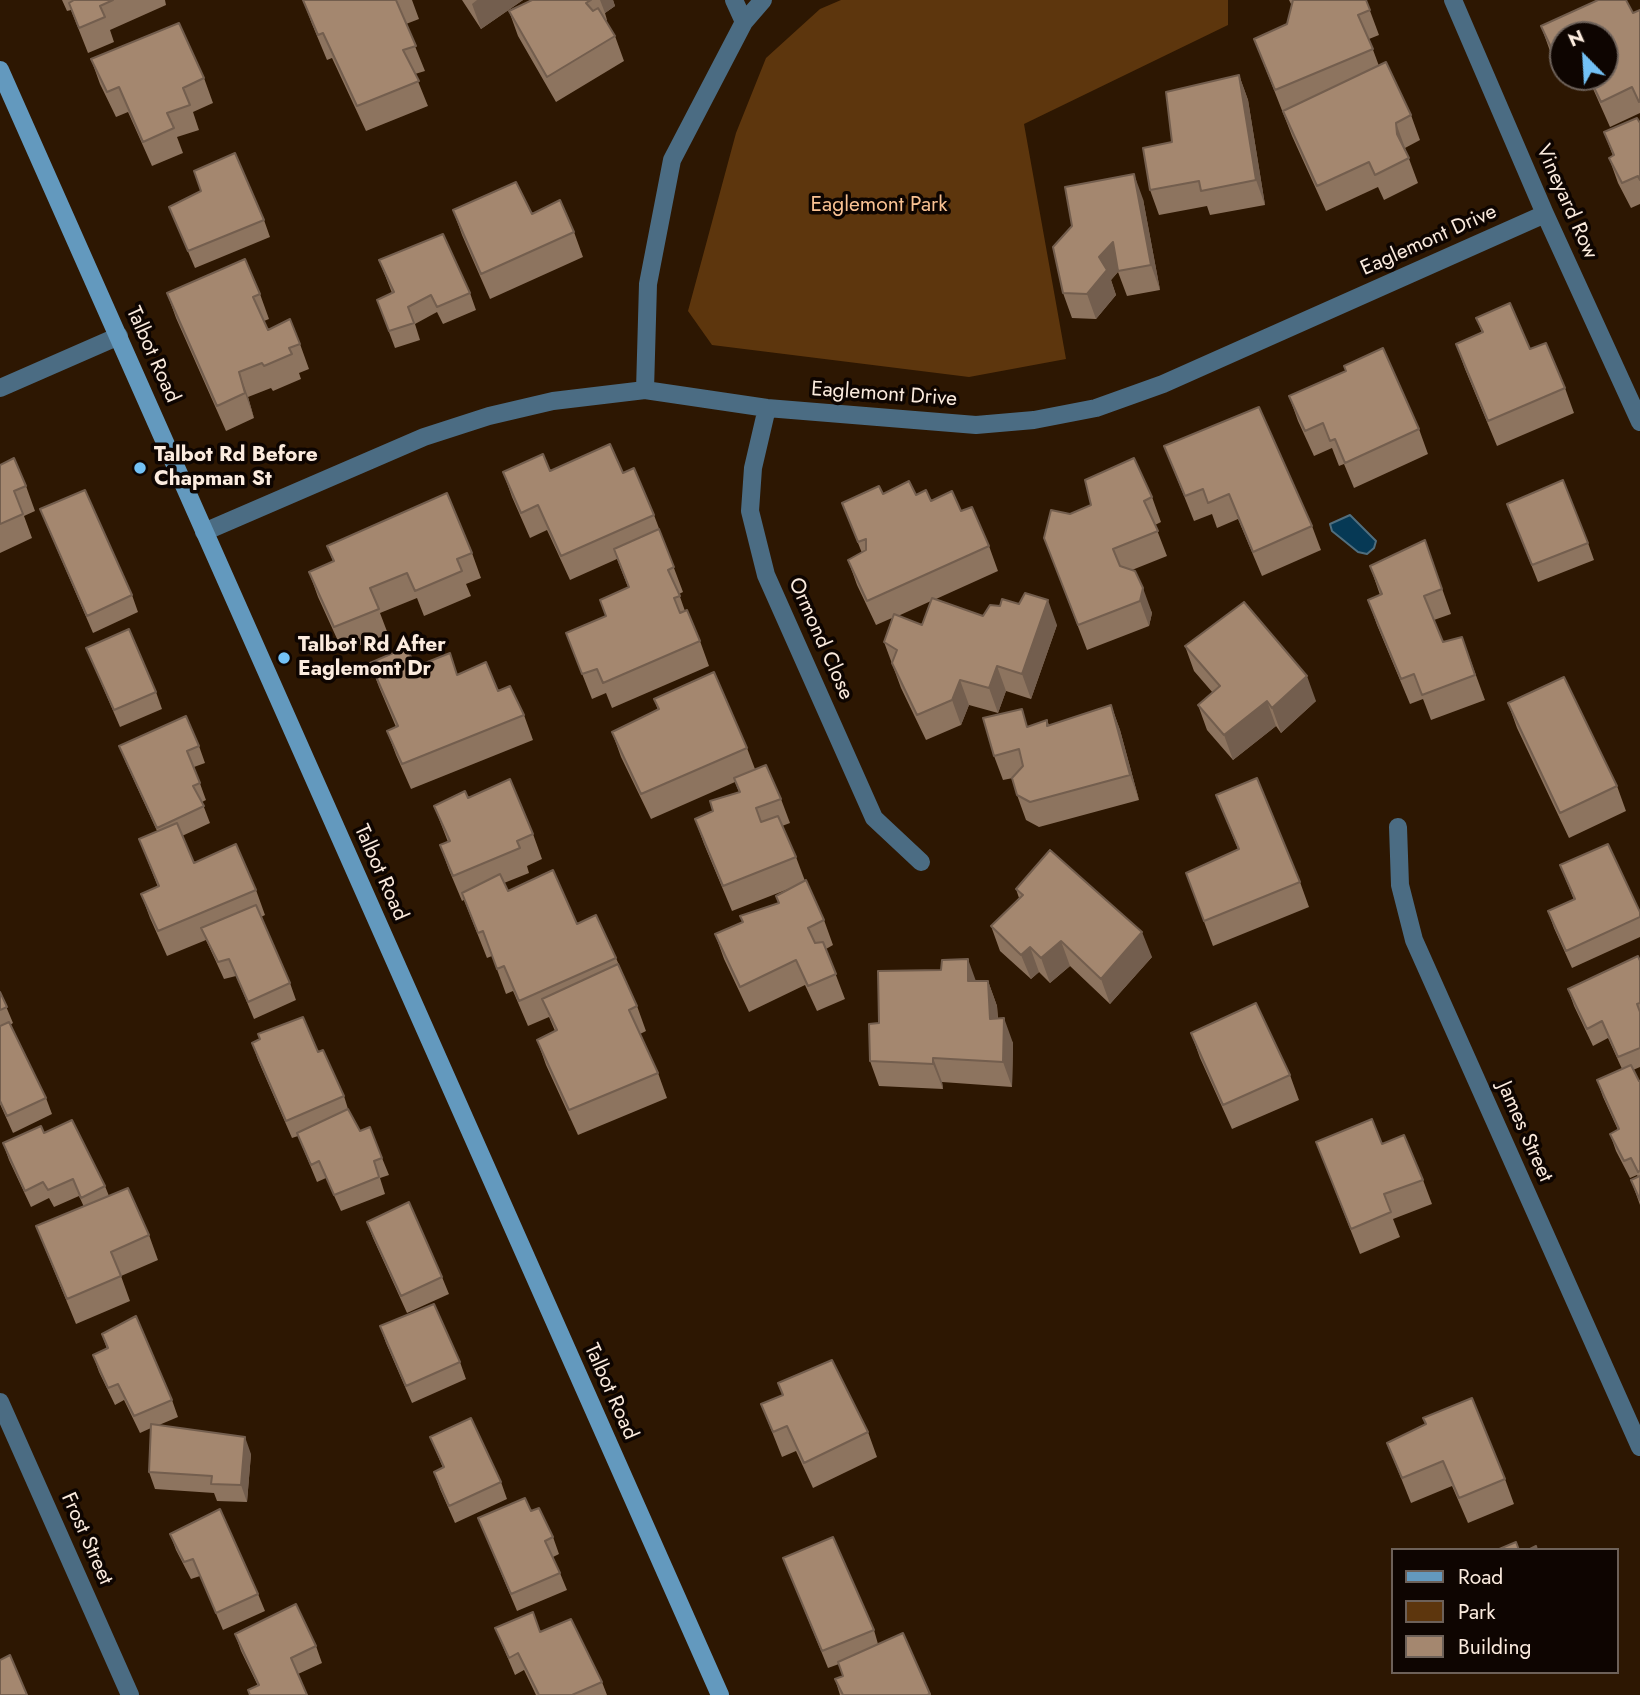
<!DOCTYPE html>
<html>
<head>
<meta charset="utf-8">
<style>
	body { margin:0 }
	#map { position:relative; width:1640px; height:1695px; overflow:hidden; background:#2d1702; font-family:Jost,sans-serif }
	canvas { display:block }
	.legend { position:absolute; left:1391px; top:1548px; width:228px; height:126px; box-sizing:border-box; background:#0e0501; border:2px solid #6d6159; margin:0; padding:9px 12px; list-style:none; font-size:21px; color:#fbebde }
	.legend li { display:flex; align-items:center; gap:14px; height:35px }
	.legend b { width:35px; border:2px solid #6d6159 }
	.north { position:absolute; left:1549px; top:21px; width:70px; height:70px; box-sizing:border-box; background:#0e0501; border:2px solid #6d6159; border-radius:50%; rotate:336deg; font-size:19px; font-weight:700; line-height:28px; text-align:center; color:#fbebde }
	.north::after { content:''; display:block; margin:auto; width:24px; height:32px; background:#73c1f5; clip-path:polygon(50% 0,100% 100%,50% 72%,0 100%) }
</style>
</head>
<body>
<div id="map">
<canvas width="1640" height="1695"></canvas>
<ul class="legend">
<li><b style="height:9px;background:#6399be"></b>Road</li>
<li><b style="height:19px;background:#5d360d"></b>Park</li>
<li><b style="height:19px;background:#a4876f"></b>Building</li>
</ul>
<div class="north">N</div>
</div>
<script>
const c = document.querySelector('canvas').getContext('2d');
c.lineJoin = 'round';
function fillPath(path, color) { c.fillStyle = color; c.fill(path, 'evenodd'); }
const poly = rows => new Path2D(rows.map(r => 'M' + r).join(''));
function strokePath(path, color, width, dash) { c.strokeStyle = color; c.lineWidth = width; c.lineCap = dash ? 'butt' : 'round'; c.setLineDash(dash || []); c.stroke(path); }
function label(font, color, halo, rows, align = 'center') {
  c.font = font + ' Jost,sans-serif'; c.lineWidth = 7; c.setLineDash([]); c.textBaseline = 'middle'; c.strokeStyle = halo; c.fillStyle = color; for (const [text, x, y, turn = 0] of rows) {
    c.save(); c.translate(x, y); c.rotate((+turn || 0) * Math.PI / 180); c.textAlign = isNaN(turn) ? turn : align; if (halo) c.strokeText(text, 0, 0); c.fillText(text, 0, 0); c.restore();
  }
}
const green = poly([
	[841,0,1228,0,1228,25,1024,124,1066,359,969,377,712,345,688,311,736,133,766,58,820,9]
]);
const water = poly([
	[1350,515,1376,541,1374,548,1367,554,1358,552,1332,531,1330,524,1350,515]
]);
const street = poly([
	[734,0,744,22],
	[1453,0,1545,214,1640,422],
	[0,388,119,336],
	[645,390,648,284,672,160,744,22,763,0],
	[767,408,753,468,750,511,766,575,874,818,921,862],
	[204,532,424,437,489,416,553,401,645,390,767,408,976,425,1034,420,1096,408,1163,384,1545,214],
	[1398,827,1400,885,1414,940,1640,1447],
	[0,1402,130,1695]
]);
const secondary = poly([
	[0,70,720,1695]
]);
const wall = poly([
	[62,0,165,0,166,5,110,30,114,42,88,53,71,10,67,11],
	[303,0,412,0,419,19,406,24,425,71,415,74,428,106,366,131,332,58,327,60,312,24],
	[462,0,523,0,481,29],
	[532,0,613,0,615,6,605,13,607,20,606,21,615,36,624,61,556,102,518,36,509,11],
	[1289,0,1366,0,1379,35,1369,39,1379,66,1411,115,1420,140,1405,148,1418,183,1384,200,1378,187,1326,211,1292,136,1254,39,1287,24,1292,6],
	[1640,10,1640,113,1610,127,1590,82,1582,86,1579,79,1566,85,1550,51,1541,26,1633,13],
	[1563,35,1605,77,1563,77],
	[91,59,204,78,213,103,193,112,199,130,177,137,183,153,152,166,128,112,116,117,100,84],
	[1239,75,1248,100,1265,205,1210,215,1207,206,1159,215,1150,190,1172,142],
	[1640,123,1640,204,1631,208,1618,183,1609,158,1613,156,1604,132],
	[1143,199,1160,290,1127,296,1118,272,1111,280,1116,295,1096,319,1072,318,1063,293],
	[169,207,264,220,270,237,195,268],
	[453,210,532,214,574,232,583,257,490,299,462,235],
	[379,260,470,293,476,310,443,324,437,312,415,324,420,340,395,348,377,300,392,293],
	[167,293,260,294,269,319,264,321,268,330,300,344,309,369,299,373,301,379,273,391,271,388,248,397,254,418,226,431,176,318],
	[1476,318,1565,388,1574,413,1497,446,1465,369,1456,344,1482,333],
	[1289,396,1419,429,1428,454,1354,488,1344,464,1339,466,1332,448,1314,456,1298,421],
	[1164,446,1312,526,1321,550,1262,576,1238,519,1217,528,1212,514,1194,521],
	[0,465,26,486,35,511,24,516,32,538,0,553],
	[550,471,623,473,654,515,683,592,679,594,685,611,700,641,709,666,612,708,606,693,592,699,566,633,606,616,600,600,628,587,617,559,570,580,547,530,530,538,512,497,503,472],
	[883,494,916,495,961,511,989,546,998,571,936,599,983,616,1057,625,1031,699,1006,691,998,713,969,705,961,725,926,740,901,688,884,642,892,618,876,625,857,585,848,560,862,553,842,503],
	[931,601,922,625,898,616],
	[1152,497,1161,522,1155,525,1167,556,1132,570,1152,613,1149,626,1087,650,1044,538,1070,514],
	[1507,504,1588,543,1594,560,1538,582],
	[40,509,132,595,138,612,93,633,47,526],
	[1425,540,1451,614,1434,620,1443,642,1462,637,1485,700,1431,720,1423,699,1410,704,1377,625,1368,600,1380,595,1370,566],
	[327,546,472,553,481,578,466,584,471,596,424,616,417,598,380,613,388,634,343,652,318,597,309,572,333,561],
	[1185,646,1316,701,1281,733,1276,726,1233,760,1207,730,1198,705,1213,693,1194,671],
	[86,648,156,692,162,709,120,727,93,664],
	[370,663,415,667,458,675,498,691,524,715,533,740,411,789,396,755,387,731,396,727,379,687],
	[654,699,747,748,755,769,781,799,790,823,782,826,796,857,805,881,824,920,833,945,826,949,845,999,817,1011,805,985,749,1012,724,959,715,934,742,922,779,903,796,886,732,911,704,844,695,819,713,811,739,792,735,782,651,819,621,757,612,732,658,710],
	[1508,703,1617,786,1626,811,1569,838,1517,728],
	[1111,705,1120,730,1139,800,1039,827,1026,820,1017,795,1013,778,1003,780,994,756,1029,727,1047,720,1049,725],
	[119,746,199,746,205,763,194,767,206,800,202,802,210,823,182,836,194,863,256,890,265,915,261,917,290,983,296,1000,254,1019,236,976,224,979,206,940,167,956,150,918,141,894,158,887,139,839,157,831,126,763],
	[1216,795,1300,882,1309,907,1213,946,1186,873,1238,849],
	[468,798,533,834,542,859,527,866,529,873,504,883,508,891,577,924,616,958,637,1006,646,1031,640,1034,658,1073,667,1098,578,1135,546,1065,537,1040,555,1031,549,1017,528,1026,513,991,506,994,492,956,487,958,464,900,462,901,449,870,440,845,448,842,434,806],
	[1560,865,1640,912,1640,937,1572,968,1554,928,1548,911,1574,900],
	[1016,889,1152,957,1110,1004,1070,966,1050,983,1039,972,1031,979,1000,951,991,926,1019,898],
	[1640,961,1640,1067,1633,1070,1639,1081,1640,1081,1640,1205,1631,1180,1638,1177,1637,1175,1630,1178,1616,1151,1610,1134,1618,1130,1603,1097,1597,1080,1622,1069,1608,1038,1593,1046,1574,1006,1568,989],
	[976,981,988,981,997,1006,998,1018,1013,1043,1012,1087,942,1082,943,1089,879,1086,870,1061,879,1023],
	[0,992,13,1023,10,1025,46,1098,52,1114,13,1133,0,1104],
	[1191,1033,1290,1075,1299,1100,1232,1129,1200,1058],
	[258,1034,318,1052,344,1096,349,1112,360,1131,382,1158,389,1175,380,1178,385,1194,341,1211,326,1178,317,1182,298,1136,292,1138,258,1060,252,1043,260,1040],
	[44,1133,105,1186,109,1196,149,1235,158,1260,121,1276,130,1301,76,1324,46,1251,36,1226,84,1207,79,1196,54,1207,49,1198,31,1207,9,1160,3,1143],
	[1316,1142,1382,1144,1423,1180,1432,1204,1393,1219,1400,1237,1360,1254],
	[367,1222,442,1277,449,1294,407,1313,373,1238],
	[380,1326,460,1362,466,1379,412,1403,386,1343],
	[102,1334,172,1400,178,1417,159,1425,251,1454,247,1502,217,1501,214,1493,155,1489,149,1472,151,1428,140,1433,124,1400,115,1405,99,1372,93,1355,107,1349],
	[761,1404,868,1432,877,1457,813,1488,796,1451,782,1457],
	[430,1437,501,1482,507,1499,455,1523,440,1489,434,1472,443,1468],
	[1387,1443,1505,1479,1514,1504,1468,1523,1452,1486,1411,1503],
	[531,1511,553,1537,559,1554,553,1557,560,1573,567,1590,517,1611,478,1518],
	[170,1534,258,1594,265,1611,223,1630,200,1576,191,1579,176,1550],
	[783,1558,874,1630,878,1644,903,1633,931,1695,840,1695,835,1679,843,1676,839,1664,828,1668],
	[495,1628,540,1632,602,1682,607,1695,536,1695,524,1670,515,1675],
	[235,1634,316,1646,322,1663,298,1674,307,1695,250,1695,248,1690,258,1686,241,1651]
]);
const shadedWall = poly([
	[477,0,523,0,481,29,472,4],
	[600,0,613,0,615,6,605,13],
	[1239,75,1248,100,1265,205,1256,180],
	[1396,123,1405,148,1406,159,1397,134],
	[1134,174,1143,199,1160,290,1151,265],
	[1113,242,1122,267,1111,280,1116,295,1096,319,1087,294,1099,257],
	[239,372,248,397,254,418,245,393],
	[1143,588,1152,613,1149,626,1140,601],
	[1048,600,1057,625,1031,699,1022,674],
	[997,666,1006,691,998,713,989,688],
	[1307,676,1316,701,1281,733,1272,708],
	[960,680,969,705,961,725,952,700],
	[1267,701,1276,726,1233,760,1224,735],
	[1111,705,1120,730,1139,800,1130,775],
	[1142,932,1152,957,1110,1004,1101,979],
	[1061,941,1070,966,1050,983,1041,958],
	[1030,947,1039,972,1031,979,1021,955],
	[968,959,977,984,968,981],
	[988,981,997,1006,999,1044,990,1019],
	[1004,1018,1013,1043,1012,1087,1003,1062],
	[933,1058,942,1082,943,1089,933,1064],
	[245,1437,251,1454,247,1502,241,1485]
]);
const building = poly([
	[74,0,113,0,100,6,105,17,79,28,69,3,74,0],
	[303,0,396,0,416,46,403,50,419,81,357,106,323,33,318,35,303,0],
	[532,0,591,0,586,3,593,11,598,8,615,36,547,77,509,11,532,0],
	[1293,0,1366,0,1370,10,1358,15,1373,49,1275,90,1254,39,1287,24,1293,0],
	[1598,0,1626,0,1633,13,1640,10,1640,101,1639,102,1632,87,1601,102,1589,77,1605,77,1605,35,1563,35,1563,57,1557,60,1541,26,1598,0],
	[179,23,204,78,183,88,190,105,167,113,174,128,143,142,119,87,107,92,91,59,179,23],
	[1386,62,1411,115,1396,123,1397,134,1409,158,1375,175,1369,162,1317,186,1283,111,1386,62],
	[1239,75,1256,180,1201,191,1199,181,1150,190,1143,148,1172,142,1166,92,1239,75],
	[1637,118,1640,123,1640,180,1638,176,1622,183,1609,158,1614,155,1604,132,1637,118],
	[235,153,264,220,188,251,169,207,201,191,194,171,235,153],
	[1134,174,1151,265,1118,271,1113,242,1099,257,1107,270,1087,294,1063,293,1053,247,1072,226,1065,187,1134,174],
	[516,182,532,214,560,200,574,232,481,274,453,210,516,182],
	[443,234,470,293,437,307,431,295,408,307,414,323,389,331,377,300,394,292,379,260,443,234],
	[245,259,260,294,253,297,268,330,290,319,300,344,289,348,292,354,264,366,262,363,239,372,245,393,217,406,167,293,245,259],
	[1510,303,1530,349,1546,343,1565,388,1488,421,1456,344,1483,332,1476,318,1510,303],
	[1383,348,1419,429,1345,463,1335,439,1330,441,1323,423,1305,431,1289,396,1346,371,1344,366,1383,348],
	[1259,407,1312,526,1253,552,1229,494,1208,503,1203,489,1185,496,1164,446,1259,407],
	[610,444,623,473,634,468,654,515,561,556,538,505,521,513,503,472,543,454,550,471,610,444],
	[14,458,26,486,14,491,23,514,0,524,0,465,14,458],
	[1134,458,1152,497,1144,501,1158,531,1113,549,1120,566,1135,571,1143,588,1140,601,1078,625,1044,538,1051,510,1070,514,1091,505,1085,480,1134,458],
	[1563,480,1588,543,1532,565,1507,504,1563,480],
	[909,481,916,495,926,490,931,501,952,491,961,511,972,507,989,546,867,601,848,560,866,550,866,539,858,542,842,503,879,486,883,494,909,481],
	[85,490,132,595,87,616,40,509,85,490],
	[447,493,472,553,457,559,462,571,415,591,407,573,370,588,379,609,334,627,309,572,334,561,327,546,447,493],
	[659,529,674,567,668,570,680,596,674,598,680,613,687,610,700,641,603,683,597,669,582,674,566,633,606,616,600,600,629,587,614,549,659,529],
	[1425,540,1442,589,1424,596,1443,642,1462,637,1475,675,1422,695,1414,674,1401,679,1368,600,1382,594,1370,566,1425,540],
	[1025,593,1048,600,1022,674,997,666,989,688,960,680,952,700,917,715,892,663,897,650,884,642,894,614,922,625,932,598,983,616,990,605,1000,606,1002,599,1019,604,1025,593],
	[1244,602,1307,676,1272,708,1267,701,1224,735,1198,705,1220,686,1185,646,1244,602],
	[129,629,156,692,114,710,86,648,129,629],
	[407,647,415,667,450,653,457,675,486,662,498,691,510,686,524,715,402,764,387,731,398,726,370,663,407,647],
	[714,672,747,748,641,794,612,732,659,709,654,699,714,672],
	[1564,677,1617,786,1560,813,1508,703,1564,677],
	[1111,705,1130,775,1030,802,1017,795,1012,778,1023,766,1019,749,994,756,983,718,1022,709,1027,727,1047,720,1047,726,1111,705],
	[186,716,199,746,187,751,200,783,193,786,204,806,157,828,119,746,186,716],
	[766,765,781,799,756,808,761,822,778,816,796,857,723,886,695,819,713,811,710,801,740,792,734,778,766,765],
	[1257,778,1300,882,1204,921,1186,873,1239,849,1216,795,1257,778],
	[510,779,533,834,517,841,520,848,453,876,440,845,450,841,434,806,465,791,468,798,510,779],
	[177,823,194,863,236,844,256,890,158,931,141,894,159,886,139,839,177,823],
	[1608,844,1640,912,1640,917,1566,951,1548,911,1575,899,1560,865,1608,844],
	[1050,850,1142,932,1101,979,1061,941,1041,958,1030,947,1021,955,991,926,1023,895,1016,889,1050,850],
	[553,870,577,924,596,915,616,958,519,1001,504,966,497,969,483,931,478,933,462,893,500,874,508,891,553,870],
	[806,880,824,920,808,928,815,943,823,942,836,974,808,986,796,960,740,987,715,934,743,922,740,916,779,903,776,896,806,880],
	[256,905,290,983,248,1002,229,959,218,962,201,928,256,905],
	[1638,956,1640,961,1640,1003,1637,1004,1640,1012,1640,1048,1618,1057,1602,1021,1587,1029,1568,989,1638,956],
	[968,959,968,981,988,981,990,1019,1004,1018,1003,1062,933,1058,933,1064,870,1061,869,1024,879,1023,878,971,941,970,942,960,968,959],
	[618,964,637,1006,629,1010,658,1073,569,1110,537,1040,557,1030,542,999,618,964],
	[0,992,7,1007,0,1010,0,992],
	[1256,1003,1290,1075,1223,1105,1191,1033,1256,1003],
	[303,1017,318,1052,323,1050,344,1096,286,1121,252,1043,260,1039,258,1034,303,1017],
	[9,1022,46,1098,7,1116,0,1101,0,1026,9,1022],
	[1631,1065,1639,1081,1640,1081,1640,1171,1638,1172,1631,1158,1624,1161,1610,1134,1619,1129,1597,1080,1631,1065],
	[348,1109,360,1131,370,1127,382,1158,374,1161,379,1177,334,1195,319,1161,311,1165,297,1133,348,1109],
	[1372,1119,1382,1144,1404,1135,1423,1180,1384,1194,1391,1212,1351,1229,1316,1142,1372,1119],
	[72,1120,105,1186,81,1198,73,1179,48,1190,43,1182,25,1191,3,1143,41,1126,44,1133,72,1120],
	[1640,1176,1640,1200,1631,1180,1640,1176],
	[128,1188,149,1235,111,1252,121,1276,67,1299,36,1226,128,1188],
	[409,1202,442,1277,401,1296,367,1222,409,1202],
	[434,1304,460,1362,406,1386,380,1326,434,1304],
	[136,1316,172,1400,134,1416,118,1384,108,1388,93,1355,108,1348,102,1334,136,1316],
	[832,1360,868,1432,804,1463,787,1426,773,1432,761,1404,783,1395,778,1383,832,1360],
	[1472,1398,1505,1479,1459,1498,1443,1461,1402,1478,1387,1443,1426,1424,1423,1418,1472,1398],
	[471,1418,501,1482,449,1506,434,1472,444,1467,430,1437,471,1418],
	[151,1424,245,1437,241,1485,211,1484,212,1476,149,1472,151,1424],
	[525,1498,531,1511,539,1508,553,1537,545,1541,560,1573,511,1594,478,1518,525,1498],
	[220,1509,258,1594,216,1613,193,1559,184,1562,170,1534,220,1509],
	[833,1537,874,1630,822,1651,783,1558,833,1537],
	[1516,1542,1519,1550,1497,1550,1516,1542],
	[1536,1546,1537,1550,1528,1550,1536,1546],
	[296,1604,316,1646,291,1658,307,1695,250,1695,248,1690,259,1685,235,1634,296,1604],
	[533,1612,540,1632,571,1619,602,1682,572,1695,539,1695,518,1653,509,1658,495,1628,533,1612],
	[903,1633,930,1694,927,1695,843,1695,835,1679,843,1676,838,1662,903,1633],
	[10,1655,27,1695,0,1695,0,1660,10,1655]
]);
const markers = [
	[140,468,7,"#73c1f5"],
	[284,658,7,"#73c1f5"]
];
const streetNames = [
	["Vineyard Row",1566,202,66],
	["Eaglemont Drive",1429,241,-24],
	["Talbot Road",152,355,66],
	["Eaglemont Drive",884,395,4],
	["Ormond Close",820,639,66],
	["Talbot Road",380,873,66],
	["James Street",1524,1132,66],
	["Talbot Road",610,1392,66],
	["Frost Street",86,1539,66]
];
const parkNames = [
	["Eaglemont Park",879,206]
];
const poiNames = [
	["Talbot Rd Before",154,456],
	["Chapman St",154,480],
	["Talbot Rd After",298,646],
	["Eaglemont Dr",298,670]
];
fillPath(green, '#5d360d');
fillPath(water, '#063955');
strokePath(water, '#506e7e', 2);
strokePath(street, '#4b6c83', 18);
strokePath(secondary, '#6399be', 18);
fillPath(wall, '#8d745f');
fillPath(shadedWall, '#735e4e');
fillPath(building, '#a4876f');
strokePath(building, '#735e4e', 2);
for (const [x, y, r, color] of markers) { const dot = new Path2D(); dot.arc(x, y, r, 0, 2 * Math.PI); c.fillStyle = color; c.fill(dot); strokePath(dot, '#0e0501', 2.5); }
label('21px', '#fbebde', '#0e0501', streetNames);
label('21px', '#fac293', '#0e0501', parkNames);
label('bold 21px', '#fbebde', '#0e0501', poiNames, 'left');
</script>
</body>
</html>
